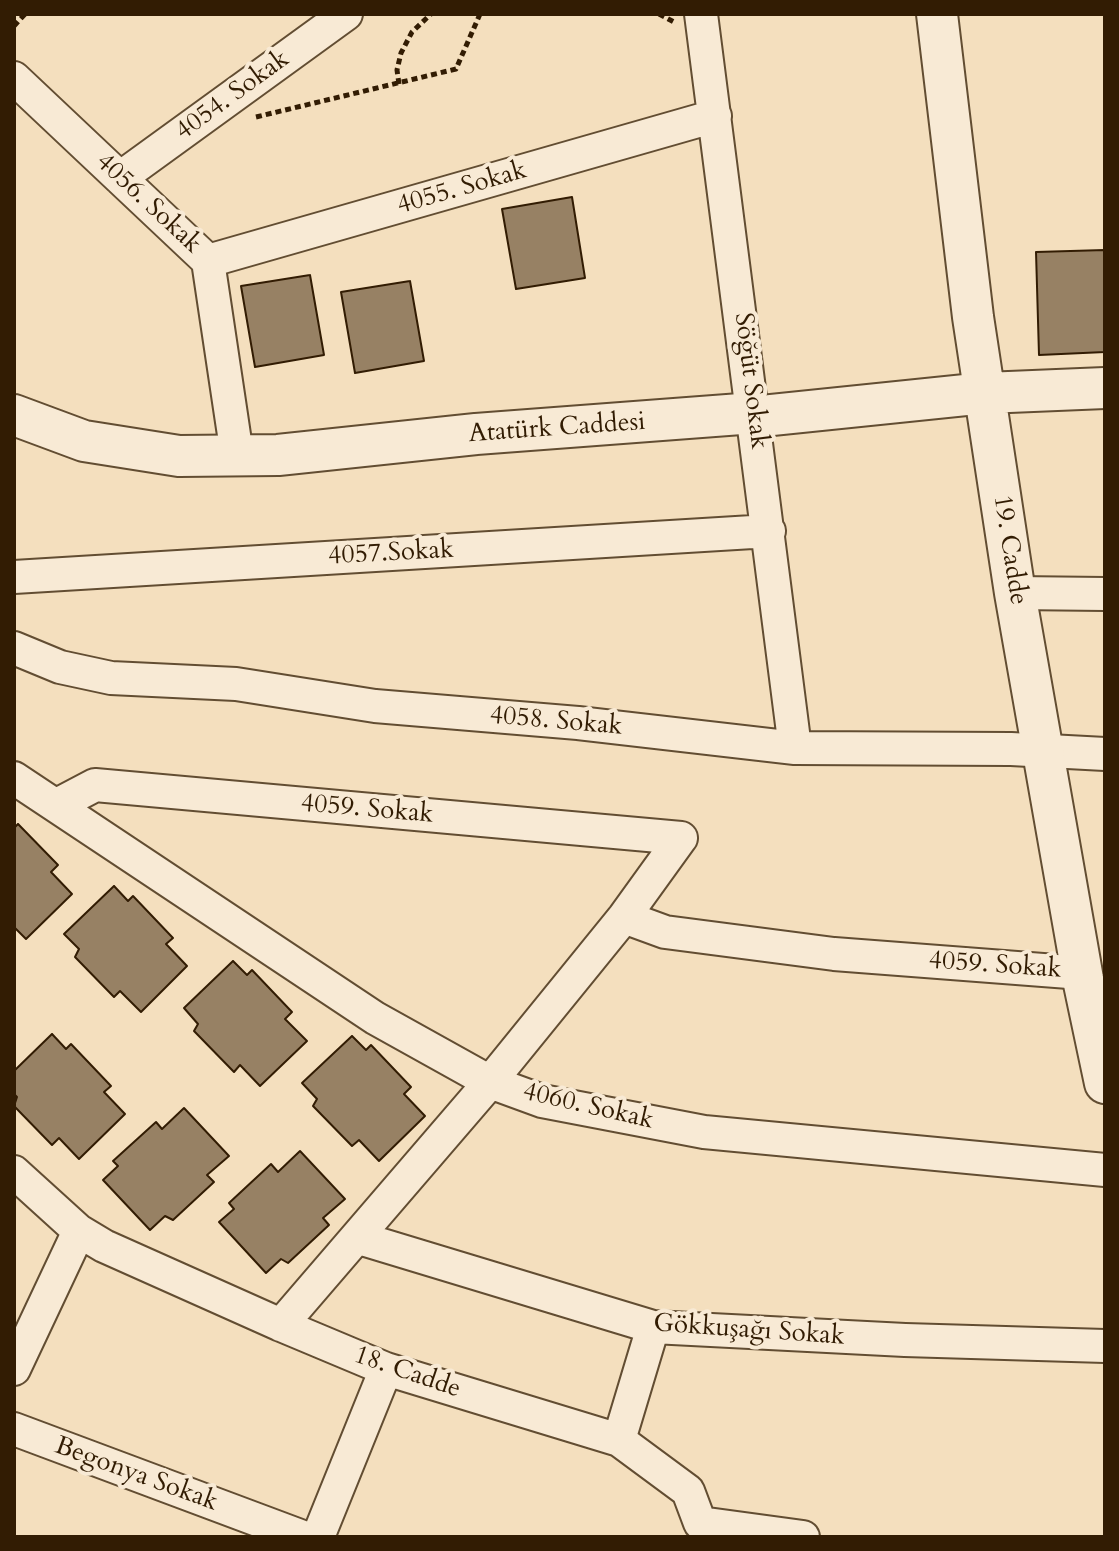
<!DOCTYPE html>
<html>
<head>
<meta charset="utf-8">
<style>
	body { margin:0 }
	#map { position:relative; width:1119px; height:1551px; overflow:hidden; background:#f4dfbe; font-family:Cardo,serif }
	canvas { display:block }
	.frame { position:absolute; inset:0; border:16px solid #321c03; pointer-events:none }
</style>
</head>
<body>
<div id="map">
<canvas width="1119" height="1551"></canvas>
<div class="frame"></div>
</div>
<script>
const c = document.querySelector('canvas').getContext('2d');
c.lineJoin = 'round';
function fillPath(path, color) { c.fillStyle = color; c.fill(path, 'evenodd'); }
const poly = rows => new Path2D(rows.map(r => 'M' + r).join(''));
function strokePath(path, color, width, dash) { c.strokeStyle = color; c.lineWidth = width; c.lineCap = dash ? 'butt' : 'round'; c.setLineDash(dash || []); c.stroke(path); }
function label(font, color, halo, rows, align = 'center') {
  c.font = font + ' Cardo,serif'; c.lineWidth = 8; c.setLineDash([]); c.textBaseline = 'middle'; c.strokeStyle = halo; c.fillStyle = color; for (const [text, x, y, turn = 0] of rows) {
    c.save(); c.translate(x, y); c.rotate((+turn || 0) * Math.PI / 180); c.textAlign = isNaN(turn) ? turn : align; if (halo) c.strokeText(text, 0, 0); c.fillText(text, 0, 0); c.restore();
  }
}
const building = poly([
	[572,197,585,278,516,289,502,209,572,197],
	[1105,250,1105,352,1039,355,1036,252,1105,250],
	[310,275,324,355,255,367,241,286,310,275],
	[410,281,424,361,355,373,341,292,410,281],
	[18,824,58,865,51,872,72,894,26,939,14,927,14,828,18,824],
	[114,886,128,901,133,896,173,938,166,944,187,966,141,1012,120,991,114,997,75,957,79,949,64,934,114,886],
	[233,961,247,975,252,970,292,1012,285,1019,307,1041,260,1086,240,1065,234,1072,194,1031,198,1024,184,1008,233,961],
	[52,1034,66,1049,71,1044,111,1086,104,1092,125,1114,79,1159,59,1138,52,1145,14,1106,17,1097,14,1094,14,1071,52,1034],
	[352,1036,366,1050,371,1045,411,1087,404,1094,425,1116,379,1161,359,1140,352,1146,313,1106,317,1099,302,1083,352,1036],
	[184,1108,229,1156,207,1175,214,1182,173,1220,165,1216,150,1230,103,1180,118,1166,113,1161,156,1122,162,1129,184,1108],
	[300,1151,345,1199,323,1218,329,1225,288,1263,281,1259,266,1273,219,1222,234,1209,229,1203,271,1164,278,1172,300,1151]
]);
const path = poly([
	[659,14,674,22],
	[14,26,25,14],
	[399,84,397,70,401,53,412,32,431,14],
	[256,117,456,69,480,14]
]);
const minor = poly([
	[701,14,795,748],
	[14,78,208,261,237,455],
	[120,178,346,14],
	[208,261,715,116],
	[14,577,769,531],
	[1015,593,1105,594],
	[14,648,60,667,111,678,236,684,375,706,578,723,795,748,1011,749,1105,754],
	[14,778,375,1018,490,1082,542,1101,704,1132,1105,1170],
	[57,805,95,785,681,838],
	[624,917,665,932,834,954,1082,973],
	[14,1172,79,1231,104,1246,281,1325,386,1369,619,1440,688,1491,700,1523,803,1537],
	[359,1238,653,1327,905,1340,1105,1346],
	[281,1325,490,1082,624,917,681,838],
	[14,1369,79,1231],
	[14,1429,303,1537],
	[619,1440,653,1327],
	[318,1537,386,1369]
]);
const tertiary = poly([
	[937,14,973,317,1015,593,1083,979,1105,1083],
	[14,415,84,441,179,456,278,455,476,434,754,413,762,416,985,393,1105,388]
]);
const streetNames = [
	["4054. Sokak",233,96,-36],
	["4055. Sokak",462,189,-16],
	["4056. Sokak",148,204,43],
	["Söğüt Sokak",750,381,83],
	["Atatürk Caddesi",557,429,-4],
	["19. Cadde",1009,550,81],
	["4057.Sokak",391,554,-3],
	["4058. Sokak",556,722,5],
	["4059. Sokak",367,810,5],
	["4059. Sokak",995,966,4],
	["4060. Sokak",588,1107,13],
	["Gökkuşağı Sokak",749,1331,4],
	["18. Cadde",407,1373,19],
	["Begonya Sokak",136,1475,20]
];
fillPath(building, '#978164');
strokePath(building, '#321c03', 2);
strokePath(minor, '#624d32', 36);
strokePath(tertiary, '#624d32', 44);
strokePath(path, '#321c03', 5, [6, 4]);
strokePath(minor, '#f8ead5', 32);
strokePath(tertiary, '#f8ead5', 40);
label('26px', '#321c03', '#f8ead5', streetNames);
</script>
</body>
</html>
